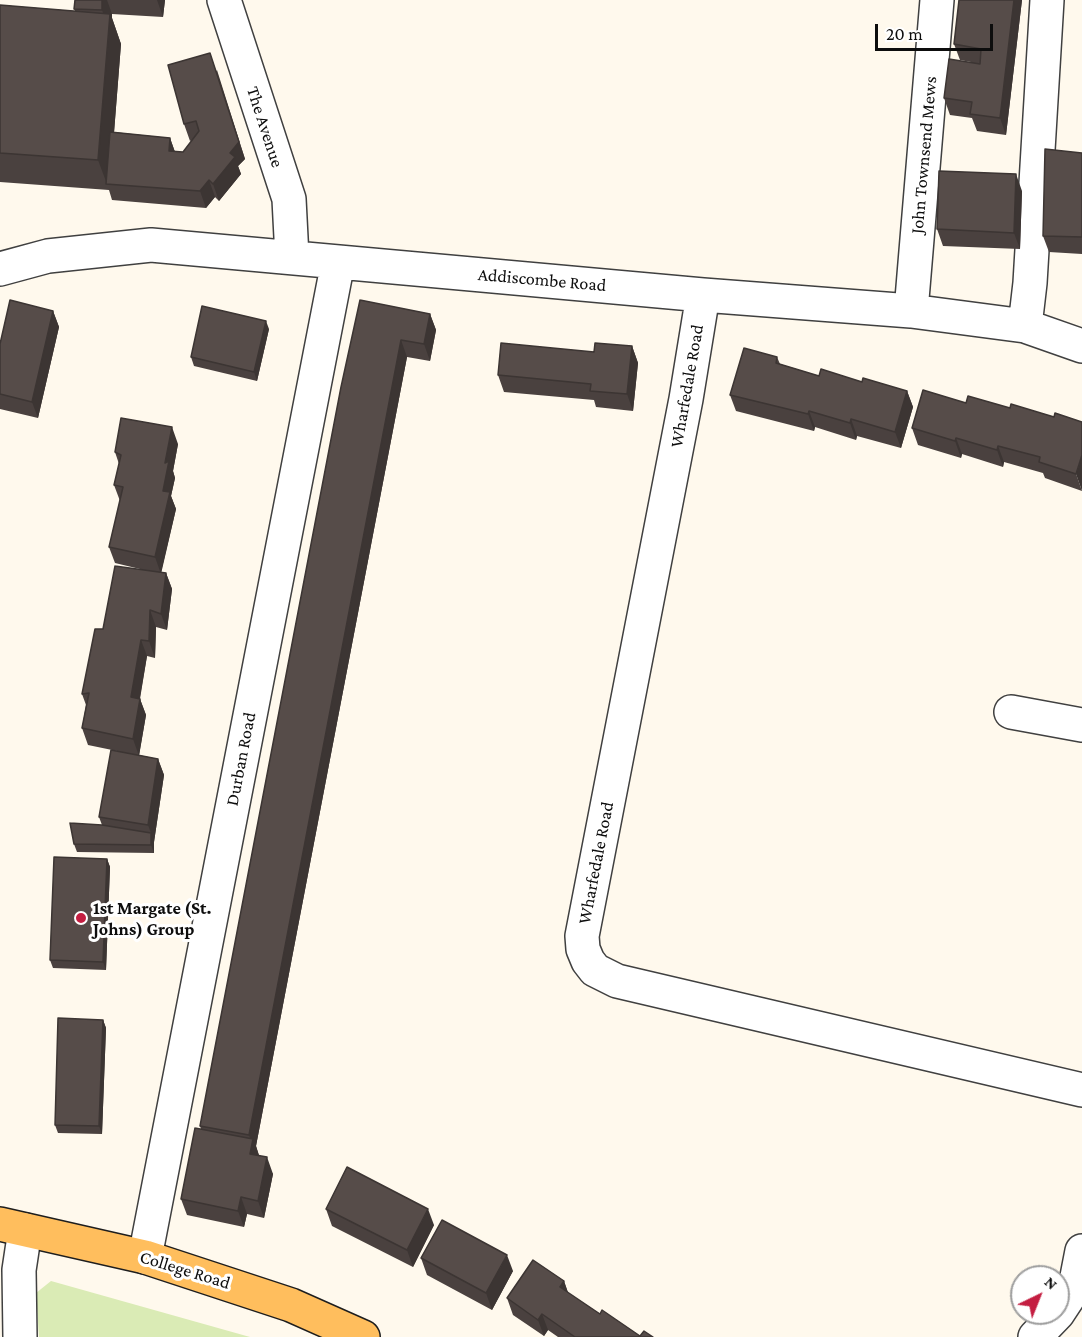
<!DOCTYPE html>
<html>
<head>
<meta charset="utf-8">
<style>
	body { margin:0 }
	#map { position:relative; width:1082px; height:1337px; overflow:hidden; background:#fff9ed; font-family:"Crimson Pro",serif }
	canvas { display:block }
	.north { position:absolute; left:1010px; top:1265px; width:60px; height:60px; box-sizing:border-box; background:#fff; border:2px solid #9e9e9e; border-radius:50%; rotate:43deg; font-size:16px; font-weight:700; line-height:24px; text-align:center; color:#0d0d0d }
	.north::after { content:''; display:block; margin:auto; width:21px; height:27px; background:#c41e41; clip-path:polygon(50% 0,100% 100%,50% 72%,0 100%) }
	.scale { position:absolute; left:875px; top:24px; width:118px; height:27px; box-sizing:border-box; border:3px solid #0d0d0d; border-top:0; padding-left:8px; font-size:18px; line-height:21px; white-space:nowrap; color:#0d0d0d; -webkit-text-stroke:4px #fff; paint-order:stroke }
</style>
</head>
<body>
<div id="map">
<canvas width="1082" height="1337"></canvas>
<div class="north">N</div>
<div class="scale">20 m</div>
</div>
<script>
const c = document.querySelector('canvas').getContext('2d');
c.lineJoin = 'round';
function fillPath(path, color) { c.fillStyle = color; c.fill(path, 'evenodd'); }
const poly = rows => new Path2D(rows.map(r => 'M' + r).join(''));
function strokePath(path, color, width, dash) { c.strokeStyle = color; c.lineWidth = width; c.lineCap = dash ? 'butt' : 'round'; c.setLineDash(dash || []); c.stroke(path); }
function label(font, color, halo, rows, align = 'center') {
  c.font = font + ' "Crimson Pro",serif'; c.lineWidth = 6; c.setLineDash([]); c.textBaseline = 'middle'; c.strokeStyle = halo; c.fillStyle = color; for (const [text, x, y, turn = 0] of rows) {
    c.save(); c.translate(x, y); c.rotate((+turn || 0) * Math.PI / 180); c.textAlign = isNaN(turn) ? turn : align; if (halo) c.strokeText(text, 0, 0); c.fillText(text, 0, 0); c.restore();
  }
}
const green = poly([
	[51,1281,250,1337,39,1337,36,1293]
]);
const minor = poly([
	[224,0,289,199,292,257],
	[0,269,48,256,151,245,703,295,911,311,1025,326,1082,346],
	[703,295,686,399,582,936,583,949,588,961,595,970,617,981,1082,1090],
	[911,311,937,0],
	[1025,326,1030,283,1047,0],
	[1011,712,1082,725],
	[145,1257,338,262],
	[1058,1313,1075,1287,1082,1251],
	[20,1337,19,1270,25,1230],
	[1035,1337,1058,1313]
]);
const major = poly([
	[0,1224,145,1257,291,1305,363,1337]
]);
const wall = poly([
	[75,0,165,0,163,17,112,14,112,18,121,44,114,132,170,138,175,152,183,152,192,140,190,141,184,124,217,70,245,159,238,166,241,174,219,201,215,197,206,208,112,200,109,190,0,182,0,5,75,11,74,9],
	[959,0,1022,0,1006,135,977,131,972,118,950,115,944,98,971,62,960,60,954,44],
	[1082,153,1082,254,1049,252,1043,236],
	[1022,191,1020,249,943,246,937,229],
	[53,311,59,327,38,418,0,409,0,344],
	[430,314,436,330,430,361,407,357,256,1146,259,1155,273,1174,264,1218,247,1214,244,1227,187,1215,181,1199,201,1129,200,1126,341,387],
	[269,329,257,381,194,366,191,357],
	[632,346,638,363,633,411,596,407,594,400,504,392,498,375,594,352],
	[777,357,780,364,819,376,862,382,907,391,913,407,901,448,857,436,856,440,815,427,814,431,736,411,730,395],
	[966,403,1054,417,1055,413,1082,491,1045,478,1043,473,1004,462,1003,467,962,454,961,458,918,445,912,428],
	[178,444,173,471,175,478,171,496,176,509,161,572,166,573,172,589,167,630,156,627,155,658,147,656,140,699,146,715,139,755,158,759,164,775,154,842,154,853,77,852,74,844,102,825,99,817,117,751,88,745,82,728,86,705,82,694,103,629,140,569,115,563,109,547,120,501,114,485,119,464,115,452],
	[107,859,110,867,106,970,53,968,50,960],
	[103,1020,106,1028,102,1134,58,1133,55,1125],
	[326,1209,434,1225,413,1267,332,1226],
	[421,1258,513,1271,492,1310,427,1275],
	[564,1281,568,1293,600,1314,640,1336,653,1337,558,1337,548,1330,544,1336,513,1315,507,1298]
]);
const shadedWall = poly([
	[102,0,107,0,112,14,112,18,121,44,110,184,107,184,98,160,109,30,102,10],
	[157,0,165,0,163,17],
	[1014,0,1022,0,1006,135,1000,118],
	[210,53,245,159,238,166,241,174,219,201,213,184,230,153],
	[170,138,176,155,169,151],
	[1016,174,1022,191,1020,249,1014,233],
	[209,180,215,197,206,208,200,191],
	[53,311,59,327,38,418,32,402],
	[430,314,436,330,430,361,424,344],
	[266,321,269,329,257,381,254,372],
	[401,340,407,357,256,1146,259,1156,250,1154,252,1145,249,1135],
	[632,346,638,363,633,411,627,394],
	[907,391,913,407,901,448,895,432],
	[809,411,815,427,814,431,808,414],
	[851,419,857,436,856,440,850,423],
	[172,427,178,444,173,471,175,478,171,496,176,509,161,574,155,557,163,491,165,463],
	[956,438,962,454,961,458,955,441],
	[998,446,1004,462,1003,467,997,450],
	[1082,455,1082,491,1076,474],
	[166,573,172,589,167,630,161,614],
	[150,610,156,627,155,658,149,641],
	[141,640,147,656,137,714,131,697],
	[140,699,146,715,139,756,133,739],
	[158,759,164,775,154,842,154,853,151,845,151,833,148,825],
	[107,859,110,867,106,970,103,962],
	[103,1020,106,1028,102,1134,99,1126],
	[267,1157,273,1174,264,1218,258,1201],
	[241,1197,247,1214,244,1227,238,1211],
	[428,1209,434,1225,413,1267,407,1250],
	[507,1255,513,1271,492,1310,486,1293],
	[564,1281,570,1298,560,1287],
	[542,1314,548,1330,544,1336,538,1320]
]);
const building = poly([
	[75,0,102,0,102,10,74,9,75,0],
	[959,0,1014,0,1000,118,970,114,972,102,944,98,949,59,980,64,981,49,954,44,959,0],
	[0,5,110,14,98,160,0,153,0,5],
	[210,53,239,142,230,153,235,157,213,184,209,180,200,191,106,184,110,132,170,138,169,151,183,152,199,131,196,121,184,124,168,65,210,53],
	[1045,149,1082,153,1082,237,1043,236,1045,149],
	[939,171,1016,174,1014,233,937,229,939,171],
	[10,300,53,311,32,402,0,394,0,344,10,300],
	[360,300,430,314,424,344,401,340,249,1135,200,1126,341,387,360,300],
	[202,306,266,321,254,372,191,357,202,306],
	[501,343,594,352,595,343,632,346,627,394,590,391,591,384,498,375,501,343],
	[744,348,777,357,776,363,819,376,821,369,862,382,863,378,907,391,895,432,851,419,850,423,809,411,808,414,730,395,744,348],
	[923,390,966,403,968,396,1010,408,1011,404,1054,417,1055,413,1082,422,1082,455,1076,474,1039,462,1040,457,998,446,997,450,956,438,955,441,912,428,923,390],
	[121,418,172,427,165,463,169,461,163,491,170,492,155,557,109,547,123,487,114,485,121,455,115,452,121,418],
	[115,566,166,573,161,614,150,610,149,641,141,640,131,697,140,699,133,739,82,728,89,693,82,694,95,629,103,629,115,566],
	[111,750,158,759,148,825,99,817,111,750],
	[70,823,102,825,151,833,151,845,74,844,70,823],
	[54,857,107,859,103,962,50,960,54,857],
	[58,1018,103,1020,99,1126,55,1125,58,1018],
	[195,1128,253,1139,250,1154,267,1157,258,1201,241,1197,238,1211,181,1199,195,1128],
	[347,1167,428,1209,407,1250,326,1209,347,1167],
	[442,1220,507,1255,486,1293,421,1258,442,1220],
	[533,1260,564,1281,560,1287,600,1314,602,1310,640,1336,644,1331,653,1337,575,1337,542,1314,538,1320,507,1298,533,1260]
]);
const markers = [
	[81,918,6,"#c41e41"]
];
const streetNames = [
	["The Avenue",265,127,72],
	["John Townsend Mews",924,155,-85],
	["Addiscombe Road",542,280,5],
	["Wharfedale Road",687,386,-80],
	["Durban Road",241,759,-79],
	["Wharfedale Road",596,863,-79],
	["College Road",185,1270,17]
];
const poiNames = [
	["1st Margate (St.",93,908],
	["Johns) Group",93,929]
];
fillPath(green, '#daebb5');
strokePath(minor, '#404040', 36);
strokePath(major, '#1e1e1e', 36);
strokePath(minor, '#fff', 33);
strokePath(major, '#ffbe5d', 33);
fillPath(wall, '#4a413f');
fillPath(shadedWall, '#3c3533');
fillPath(building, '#564c49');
strokePath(building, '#3c3533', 1.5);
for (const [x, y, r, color] of markers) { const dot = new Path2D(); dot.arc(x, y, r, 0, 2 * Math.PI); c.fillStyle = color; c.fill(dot); strokePath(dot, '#fff', 2); }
label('18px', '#0d0d0d', '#fff', streetNames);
label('bold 18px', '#0d0d0d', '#fff', poiNames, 'left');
</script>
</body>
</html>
